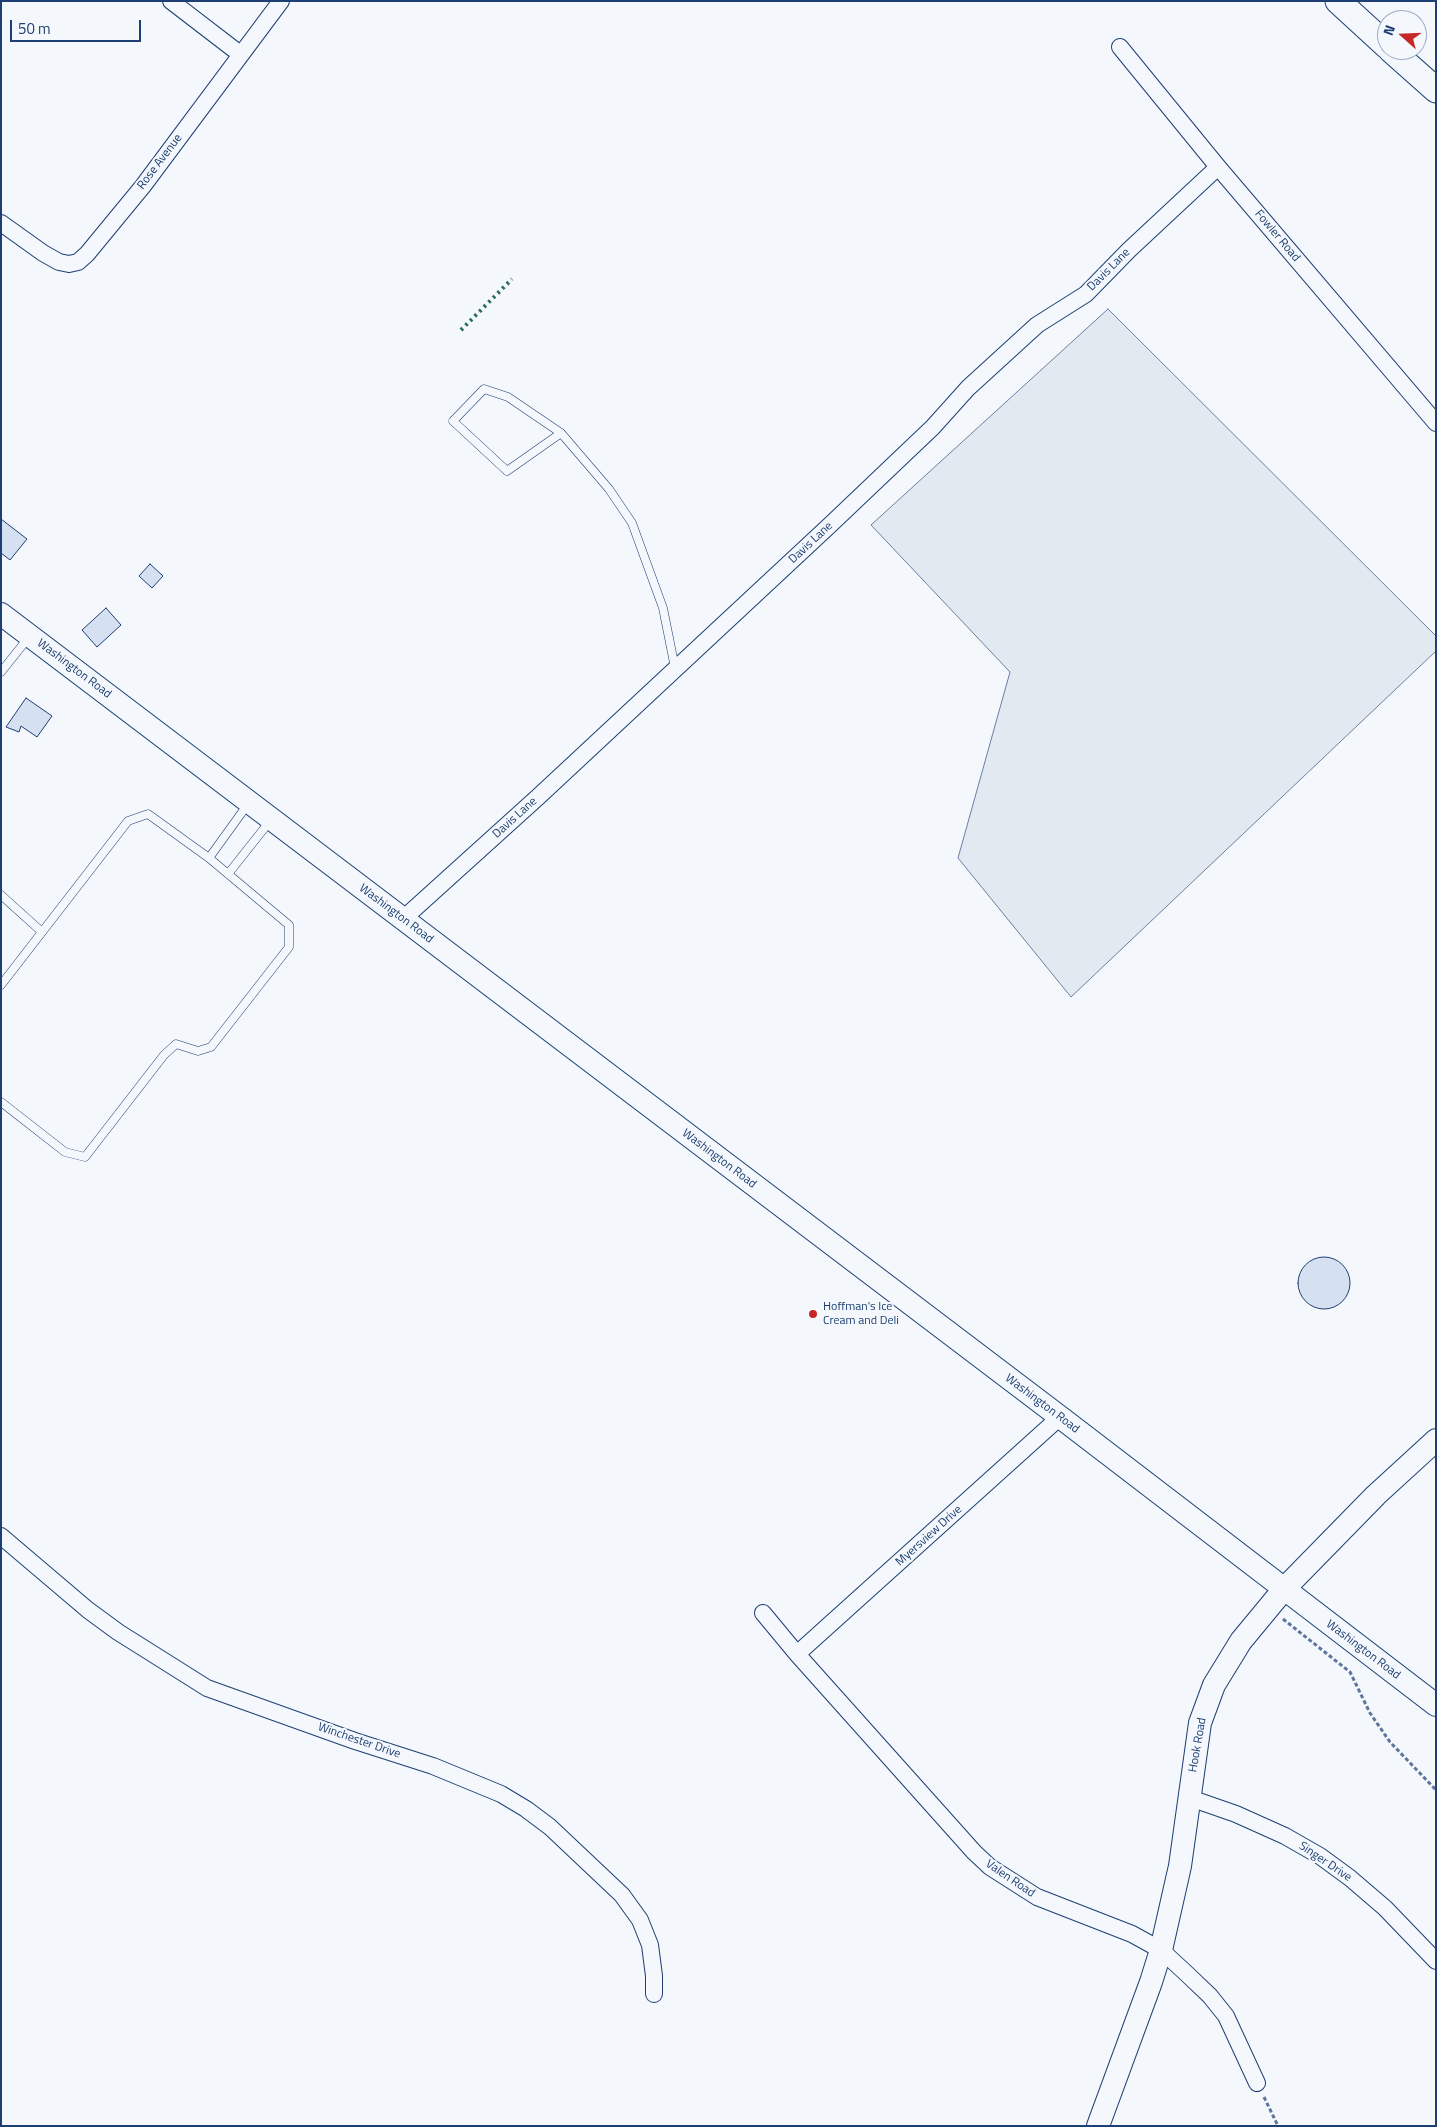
<!DOCTYPE html>
<html>
<head>
<meta charset="utf-8">
<style>
	body { margin:0 }
	#map { position:relative; width:1437px; height:2127px; overflow:hidden; background:#f4f7fb; font-family:"Titillium Web",sans-serif }
	canvas { display:block }
	.frame { position:absolute; inset:0; border:2px solid #1d3f73; pointer-events:none }
	.north { position:absolute; left:1377px; top:10px; width:50px; height:50px; box-sizing:border-box; background:#f4f7fb; border:1px solid #9eadc5; border-radius:50%; rotate:290deg; font-size:14px; font-weight:700; line-height:20px; text-align:center; color:#1d3f73 }
	.north::after { content:''; display:block; margin:auto; width:18px; height:22px; background:#c62828; clip-path:polygon(50% 0,100% 100%,50% 72%,0 100%) }
	.scale { position:absolute; left:10px; top:20px; width:131px; height:22px; box-sizing:border-box; border:2px solid #1d3f73; border-top:0; padding-left:6px; font-size:15px; line-height:18px; white-space:nowrap; color:#1d3f73; -webkit-text-stroke:4px #f4f7fb; paint-order:stroke }
</style>
</head>
<body>
<div id="map">
<canvas width="1437" height="2127"></canvas>
<div class="frame"></div>
<div class="north">N</div>
<div class="scale">50 m</div>
</div>
<script>
const c = document.querySelector('canvas').getContext('2d');
c.lineJoin = 'round';
function fillPath(path, color) { c.fillStyle = color; c.fill(path, 'evenodd'); }
const poly = rows => new Path2D(rows.map(r => 'M' + r).join(''));
function strokePath(path, color, width, dash) { c.strokeStyle = color; c.lineWidth = width; c.lineCap = dash ? 'butt' : 'round'; c.setLineDash(dash || []); c.stroke(path); }
function label(font, color, halo, rows, align = 'center') {
  c.font = font + ' "Titillium Web",sans-serif'; c.lineWidth = 4; c.setLineDash([]); c.textBaseline = 'middle'; c.strokeStyle = halo; c.fillStyle = color; for (const [text, x, y, turn = 0] of rows) {
    c.save(); c.translate(x, y); c.rotate((+turn || 0) * Math.PI / 180); c.textAlign = isNaN(turn) ? turn : align; if (halo) c.strokeText(text, 0, 0); c.fillText(text, 0, 0); c.restore();
  }
}
const green = poly([
	[1108,309,1436,636,1436,651,1071,997,958,858,1010,672,871,525,1108,309]
]);
const building = poly([
	[1,519,27,539,10,560,1,553,1,519],
	[150,564,163,576,152,588,139,576,150,564],
	[106,608,121,625,97,647,82,630,106,608],
	[26,698,52,716,37,737,21,726,19,732,6,727,26,698],
	'1298 1283a26 26 0 1 1 52 0a26 26 0 1 1-52 0Z'
]);
const path = poly([
	[1283,1619,1350,1672,1370,1713,1390,1742,1436,1790],
	[1264,2097,1278,2126]
]);
const lane = poly([
	[561,433,507,471,453,421,484,389,508,397,561,433,609,489,632,523,663,608,675,668],
	[1,672,29,637],
	[209,858,248,804],
	[228,874,270,821],
	[1,895,42,932],
	[1,985,128,821,148,814,209,858,289,925,289,947,211,1047,198,1051,176,1044,164,1055,85,1157,65,1152,1,1102]
]);
const street = poly([
	[171,1,240,54],
	[1120,47,1218,167,1436,423],
	[1,223,43,253,59,262,69,264,78,262,87,254,143,186,281,1],
	[403,919,538,797,830,525,933,427,968,388,1037,325,1086,294,1129,250,1218,167],
	[1,1536,88,1610,118,1632,207,1688,355,1741,433,1766,501,1794,526,1809,550,1827,622,1895,640,1920,650,1945,654,1976,654,1994],
	[763,1613,797,1654,974,1852,990,1867,1037,1897,1132,1934,1161,1950,1187,1974,1210,1996,1226,2016,1257,2083],
	[797,1654,1060,1417],
	[1190,1798,1236,1814,1285,1836,1320,1856,1350,1878,1385,1908,1436,1961]
]);
const secondary = poly([
	[1,614,1060,1417,1436,1705],
	[1098,2126,1151,1982,1161,1950,1180,1866,1200,1723,1214,1685,1241,1641,1284,1589,1376,1495,1436,1440]
]);
const primary = poly([
	[1338,1,1387,46],
	[1391,50,1436,90]
]);
const hedge = poly([
	[461,330,512,279]
]);
const markers = [
	[813,1314,5,"#c62828"]
];
const streetNames = [
	["Rose Avenue",160,162,-53],
	["Fowler Road",1277,236,50],
	["Davis Lane",1109,270,-45],
	["Davis Lane",811,543,-43],
	["Washington Road",74,669,37],
	["Davis Lane",515,818,-42],
	["Washington Road",396,914,37],
	["Washington Road",719,1159,37],
	["Washington Road",1042,1404,37],
	["Myersview Drive",929,1536,-42],
	["Washington Road",1363,1650,37],
	["Winchester Drive",359,1741,19],
	["Hook Road",1198,1745,-80],
	["Singer Drive",1325,1862,34],
	["Valen Road",1010,1879,34]
];
const poiNames = [
	["Hoffman's Ice",823,1307],
	["Cream and Deli",823,1321]
];
fillPath(green, '#e3e9f0');
strokePath(green, '#687fa3', 1);
fillPath(building, '#d5e0f0');
strokePath(building, '#1d3f73', 1);
strokePath(lane, '#1d3f73', 9);
strokePath(street, '#1d3f73', 18);
strokePath(secondary, '#1d3f73', 24);
strokePath(primary, '#1d3f73', 27);
strokePath(path, '#5e769c', 3, [4, 2.5]);
strokePath(lane, '#f4f7fb', 8);
strokePath(street, '#f4f7fb', 16);
strokePath(secondary, '#f4f7fb', 22);
strokePath(primary, '#f4f7fb', 25);
strokePath(hedge, '#2c6c60', 4, [2.5, 4]);
for (const [x, y, r, color] of markers) { const dot = new Path2D(); dot.arc(x, y, r, 0, 2 * Math.PI); c.fillStyle = color; c.fill(dot); strokePath(dot, '#f4f7fb', 2); }
label('12px', '#1d3f73', '#f4f7fb', streetNames);
label('12px', '#1d3f73', '#f4f7fb', poiNames, 'left');
</script>
</body>
</html>
